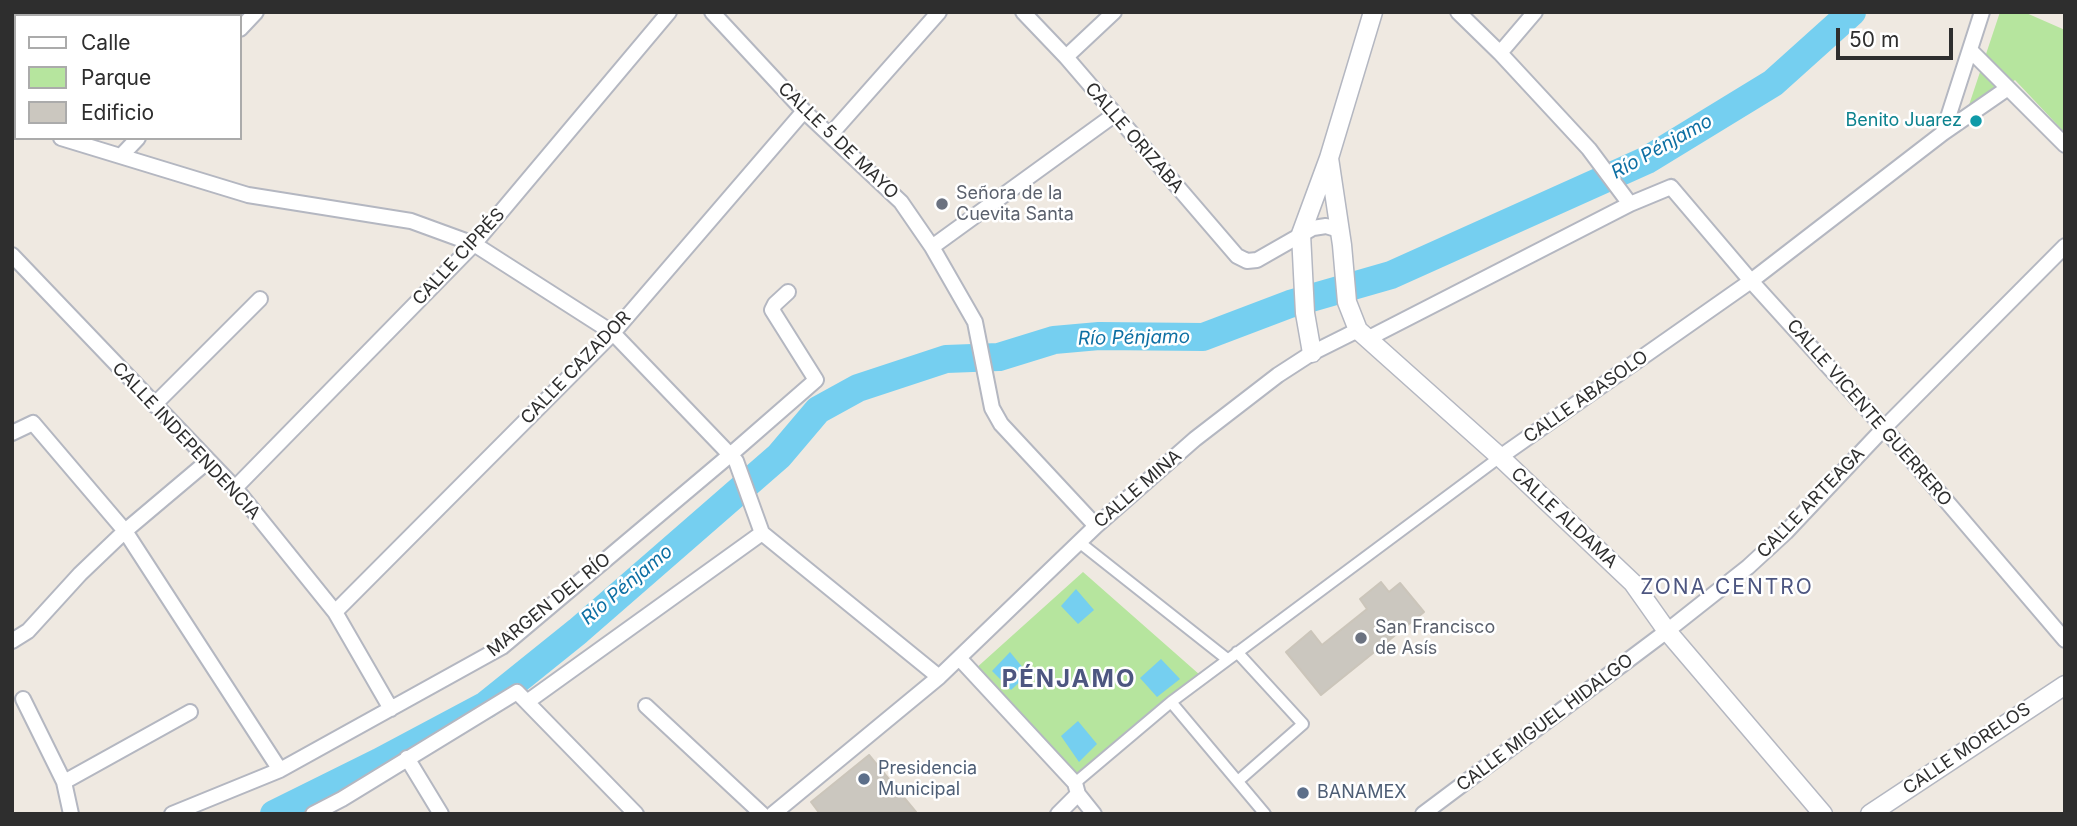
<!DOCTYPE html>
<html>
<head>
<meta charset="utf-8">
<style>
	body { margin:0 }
	#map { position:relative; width:2077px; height:826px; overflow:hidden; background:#efe9e1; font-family:Inter,sans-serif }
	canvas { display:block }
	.frame { position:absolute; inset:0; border:14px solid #2e2e2e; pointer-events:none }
	.legend { position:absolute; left:14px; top:14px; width:228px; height:126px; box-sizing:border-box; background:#fff; border:2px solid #ababab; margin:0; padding:9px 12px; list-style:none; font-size:21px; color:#2e2e2e }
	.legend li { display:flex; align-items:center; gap:14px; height:35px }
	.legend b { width:35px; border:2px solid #ababab }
	.scale { position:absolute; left:1836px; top:28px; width:117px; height:32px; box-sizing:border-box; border:4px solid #2e2e2e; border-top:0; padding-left:9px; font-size:21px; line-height:24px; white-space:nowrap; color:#2e2e2e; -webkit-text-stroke:5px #fff; paint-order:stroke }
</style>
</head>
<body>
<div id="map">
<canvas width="2077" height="826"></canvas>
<div class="frame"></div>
<ul class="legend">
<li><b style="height:9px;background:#fff"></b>Calle</li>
<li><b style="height:19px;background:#b6e59e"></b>Parque</li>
<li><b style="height:19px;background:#cbc7bf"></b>Edificio</li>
</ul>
<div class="scale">50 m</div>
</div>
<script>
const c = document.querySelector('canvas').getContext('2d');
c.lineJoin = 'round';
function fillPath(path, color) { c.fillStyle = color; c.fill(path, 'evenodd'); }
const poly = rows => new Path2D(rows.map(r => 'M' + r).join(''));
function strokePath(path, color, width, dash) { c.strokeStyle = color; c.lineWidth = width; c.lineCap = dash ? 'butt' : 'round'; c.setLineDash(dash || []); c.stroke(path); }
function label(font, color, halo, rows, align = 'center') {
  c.font = font + ' Inter,sans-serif'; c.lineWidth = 5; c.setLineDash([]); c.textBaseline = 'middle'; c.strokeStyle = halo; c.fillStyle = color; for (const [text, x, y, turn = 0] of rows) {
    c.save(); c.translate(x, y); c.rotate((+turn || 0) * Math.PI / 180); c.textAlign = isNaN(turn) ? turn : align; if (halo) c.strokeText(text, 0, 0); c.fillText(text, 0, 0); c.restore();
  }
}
const green = poly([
	[2000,12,2024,12,2065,30,2065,133,2015,80,1966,114],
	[1083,572,1200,675,1079,778,974,670]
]);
const water = poly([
	[1076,589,1094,610,1078,624,1061,606],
	[1010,652,1028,674,1011,690,992,671],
	[1161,659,1180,679,1157,697,1140,678],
	[1078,721,1097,744,1079,762,1061,736]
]);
const river = poly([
	[274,814,379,762,486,705,578,631,779,456,818,410,858,388,946,359,999,357,1054,340,1099,336,1203,337,1290,304,1391,275,1647,160,1773,83,1852,12]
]);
const building = poly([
	[1381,582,1389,592,1400,583,1424,612,1321,695,1286,652,1311,631,1322,645,1367,609,1360,599,1381,582],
	[869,755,916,812,820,814,811,802,869,755]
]);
const pedestrian = poly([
	[1079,542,1227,659],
	[1237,652,1303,724,1238,781],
	[1171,702,1265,814],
	[1075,783,1171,702,1500,457]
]);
const minor = poly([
	[712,12,804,111,901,202,932,247,975,322,992,408,1001,424,1096,526],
	[1023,12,1066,57,1237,256,1247,261,1257,260,1313,228,1326,226,1339,230],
	[1458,12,1500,53,1589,149,1630,204],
	[240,29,256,12],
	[1970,50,2065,145],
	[1500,53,1535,12],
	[1066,57,1114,12],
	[12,124,16,125],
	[1943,133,1982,12],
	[831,134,939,12],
	[61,138,248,195,411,221,474,244,613,333,736,461,762,533,939,677],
	[121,156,138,138],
	[932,247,1114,115],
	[12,255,235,488,335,612,391,709],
	[1367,339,1630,204,1671,187,1751,281,1884,428,2065,640],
	[154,405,260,299],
	[12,433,33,423,125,531,280,770],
	[1500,457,1751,281,1943,133,2008,88],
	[235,488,474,244,669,12],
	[335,612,613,333,804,111],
	[12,641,28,631,80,574,125,531,208,461],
	[960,659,1075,783,1078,794,1094,814],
	[23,699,64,782,71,814],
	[527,702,762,533],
	[646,706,762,814],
	[407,758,441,814],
	[64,782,190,712],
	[172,814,280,770,502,647,730,455,816,380,772,310,775,304,788,292],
	[313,814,342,799,517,692,636,814],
	[773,814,939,677,1096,526,1195,439,1278,375,1312,353,1358,330],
	[1058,814,1078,794],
	[1423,814,1667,631,1748,567,1786,532,1884,428,2065,246]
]);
const tertiary = poly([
	[1329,158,1342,245,1347,302,1358,330,1500,457,1633,583,1667,631,1823,814],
	[1312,353,1305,313,1301,234,1329,158,1373,12],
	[1870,814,2065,685]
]);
const markers = [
	[1976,121,7,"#0f9aa8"],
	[942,204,7,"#6b7280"],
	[1361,638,7,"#6b7280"],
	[864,779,7,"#5c6f8a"],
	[1303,793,7,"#5c6f8a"]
];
const cultureNames = [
	["Benito Juarez",1962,121]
];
const streetNames = [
	["CALLE ORIZABA",1134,138,49],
	["CALLE 5 DE MAYO",838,141,44],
	["CALLE CIPRÉS",459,257,-47],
	["CALLE CAZADOR",576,368,-46],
	["CALLE ABASOLO",1586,397,-35],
	["CALLE VICENTE GUERRERO",1869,413,49],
	["CALLE INDEPENDENCIA",186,441,47],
	["CALLE MINA",1138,489,-41],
	["CALLE ARTEAGA",1811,503,-46],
	["CALLE ALDAMA",1564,518,43],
	["MARGEN DEL RÍO",549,605,-39],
	["CALLE MIGUEL HIDALGO",1545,723,-37],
	["CALLE MORELOS",1967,749,-34]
];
const worshipNames = [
	["Señora de la",956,194],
	["Cuevita Santa",956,215],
	["San Francisco",1375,628],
	["de Asís",1375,649]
];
const serviceNames = [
	["Presidencia",878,769],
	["Municipal",878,790],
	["BANAMEX",1317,793]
];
const waterNames = [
	["Río Pénjamo",1662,147,-29],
	["Río Pénjamo",1134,338,-1],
	["Río Pénjamo",627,585,-40]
];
const quarterNames = [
	["ZONA CENTRO",1727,588]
];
const districtNames = [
	["PÉNJAMO",1069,680]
];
fillPath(green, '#b6e59e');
fillPath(water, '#75cff0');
strokePath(river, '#75cff0', 28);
fillPath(building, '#cbc7bf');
strokePath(building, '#cbc5ba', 2);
strokePath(pedestrian, '#b4b7c1', 14);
strokePath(minor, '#b4b7c1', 18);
strokePath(tertiary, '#b4b7c1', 21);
strokePath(pedestrian, '#fff', 10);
strokePath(minor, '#fff', 14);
strokePath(tertiary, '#fff', 18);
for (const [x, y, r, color] of markers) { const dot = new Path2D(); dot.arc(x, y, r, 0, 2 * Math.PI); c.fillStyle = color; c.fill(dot); strokePath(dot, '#fff', 2.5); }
label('18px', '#0d838f', '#fff', cultureNames, 'right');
label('18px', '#2e2e2e', '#fff', streetNames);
label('18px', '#5b616d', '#fff', worshipNames, 'left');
label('18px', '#4e5e75', '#fff', serviceNames, 'left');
label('italic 19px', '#0d6fa3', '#fff', waterNames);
c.letterSpacing = '2px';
label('21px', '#4d5680', '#fff', quarterNames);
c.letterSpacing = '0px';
c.letterSpacing = '2px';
label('bold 24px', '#4d5680', '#fff', districtNames);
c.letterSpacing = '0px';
</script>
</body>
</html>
